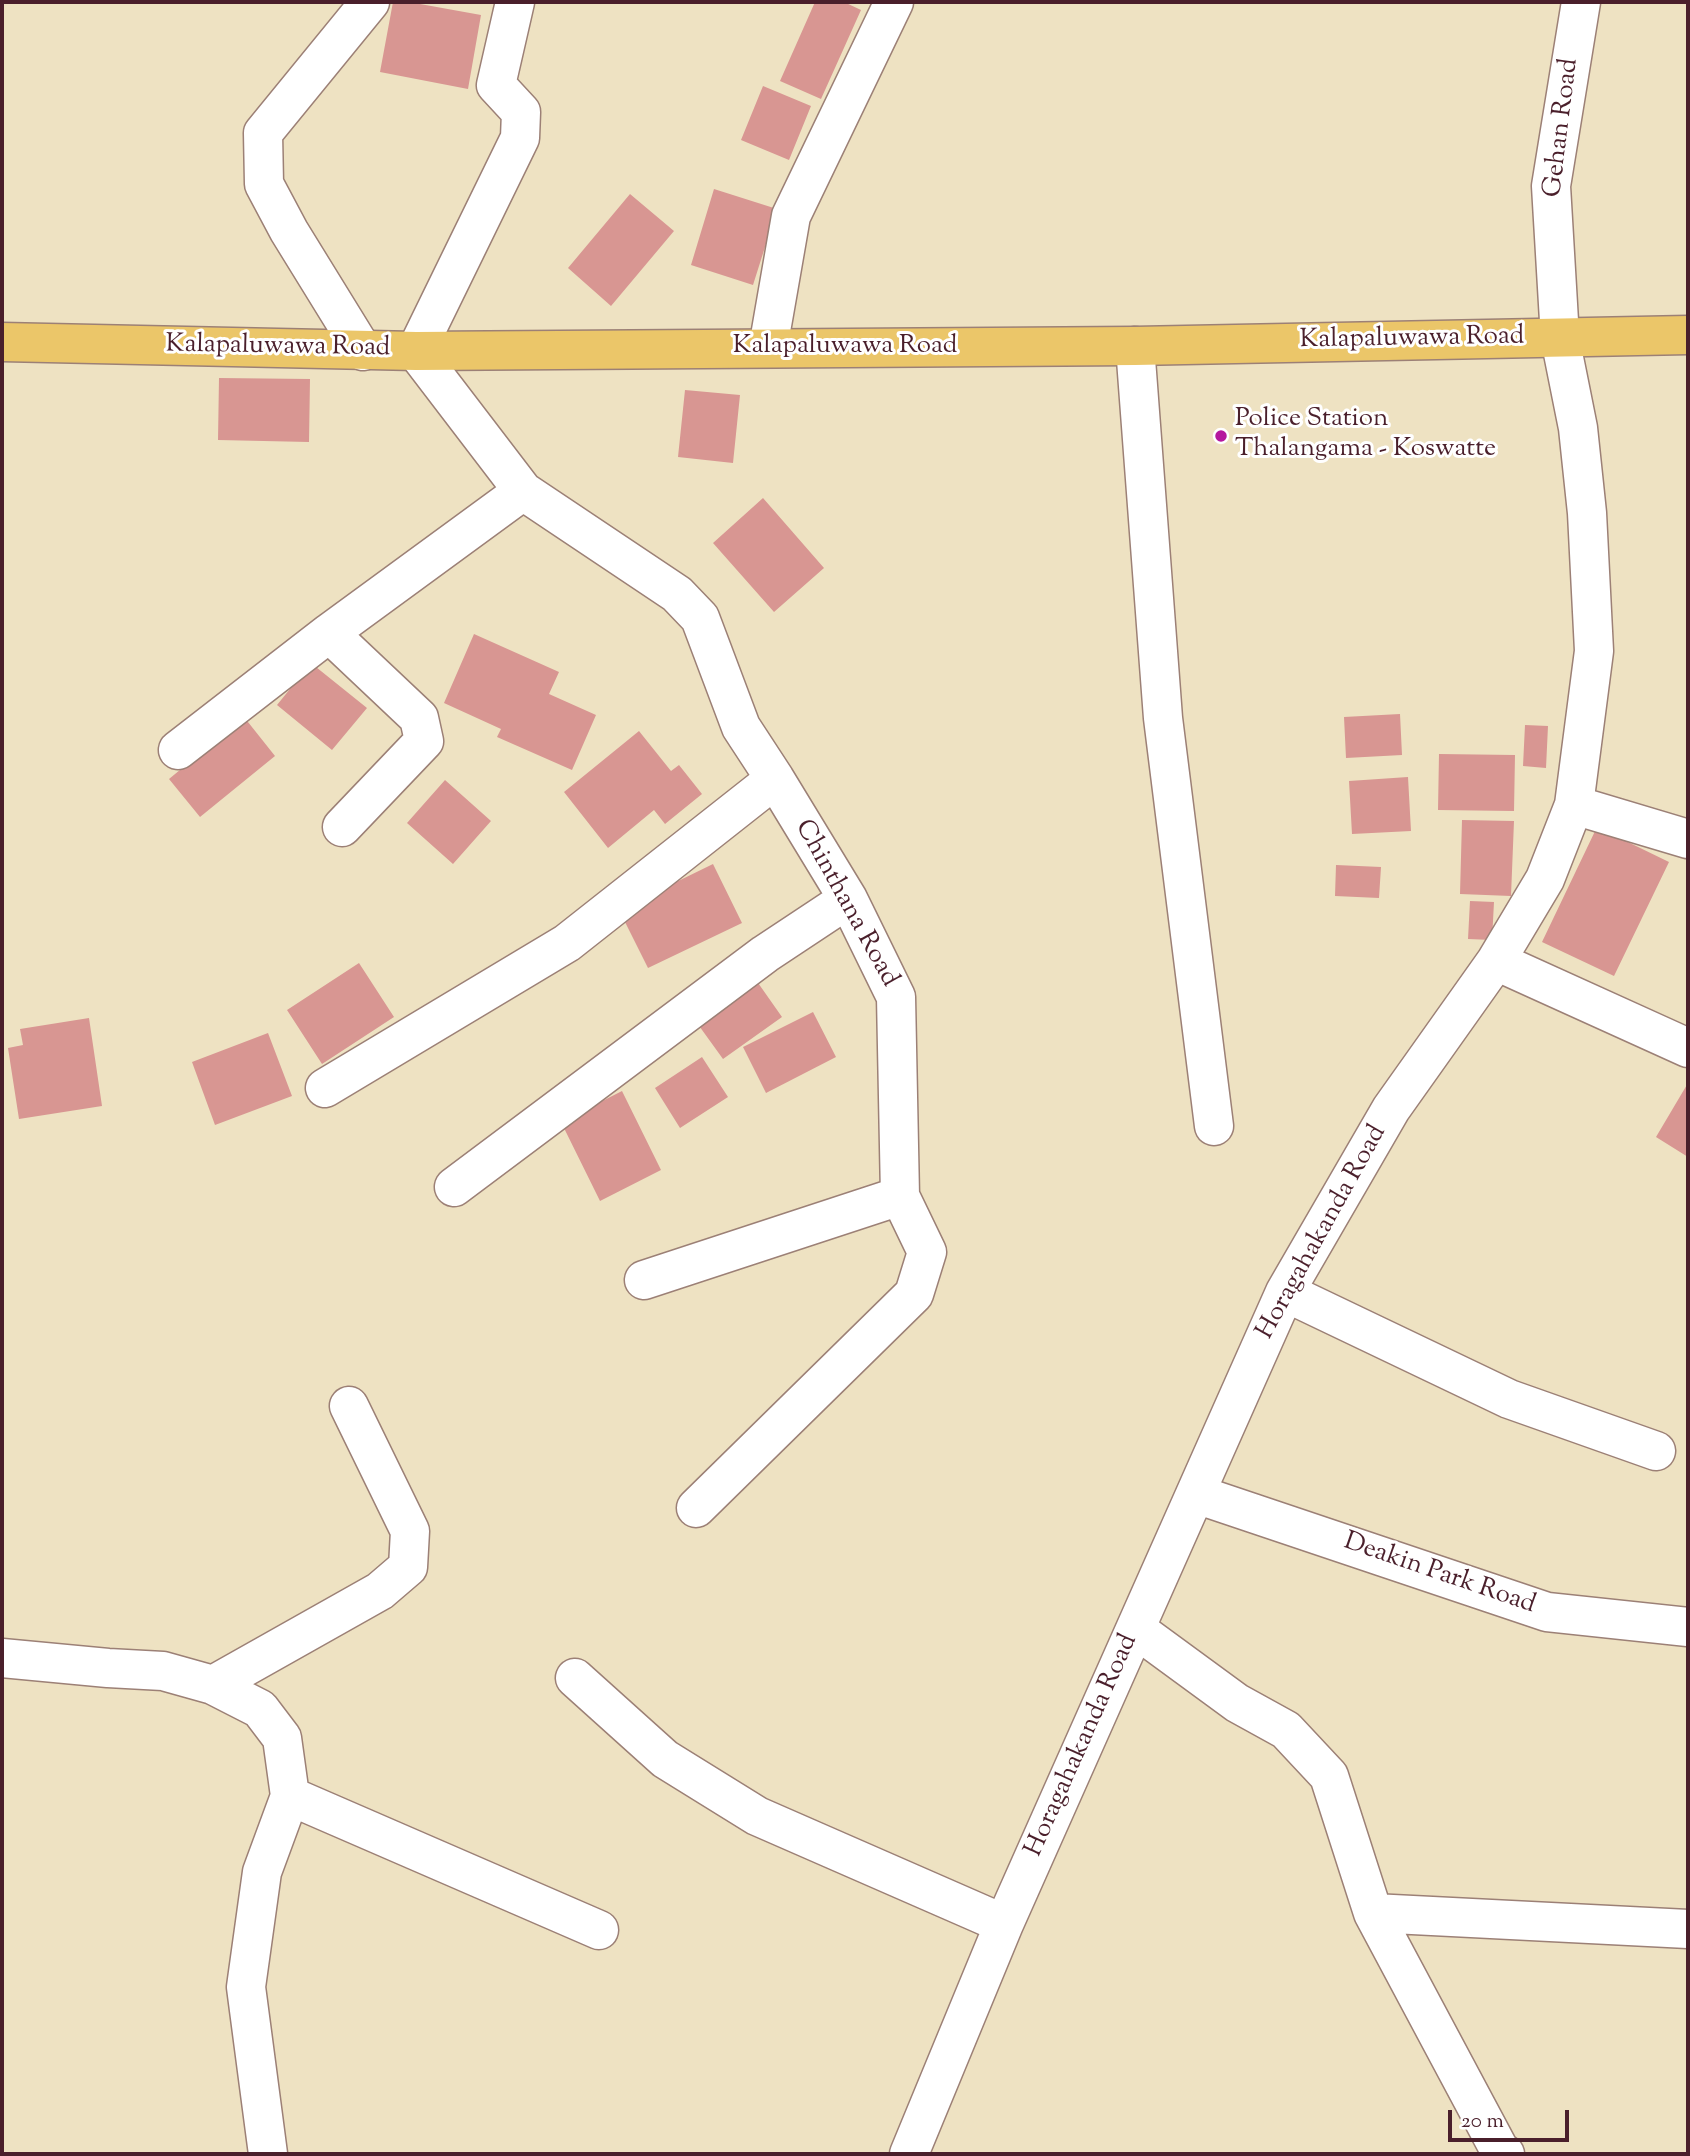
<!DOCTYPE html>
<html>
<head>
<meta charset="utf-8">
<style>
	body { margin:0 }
	#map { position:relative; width:1690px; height:2156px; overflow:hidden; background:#eee2c2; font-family:"Sorts Mill Goudy",serif }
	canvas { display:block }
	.frame { position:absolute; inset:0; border:4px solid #4a1f2b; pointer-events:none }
	.scale { position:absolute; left:1448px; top:2110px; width:121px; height:32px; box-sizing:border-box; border:4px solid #4a1f2b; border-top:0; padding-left:9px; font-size:21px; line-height:24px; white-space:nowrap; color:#4a1f2b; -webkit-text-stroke:5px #fff; paint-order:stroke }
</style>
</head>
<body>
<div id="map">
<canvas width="1690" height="2156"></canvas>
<div class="frame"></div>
<div class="scale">20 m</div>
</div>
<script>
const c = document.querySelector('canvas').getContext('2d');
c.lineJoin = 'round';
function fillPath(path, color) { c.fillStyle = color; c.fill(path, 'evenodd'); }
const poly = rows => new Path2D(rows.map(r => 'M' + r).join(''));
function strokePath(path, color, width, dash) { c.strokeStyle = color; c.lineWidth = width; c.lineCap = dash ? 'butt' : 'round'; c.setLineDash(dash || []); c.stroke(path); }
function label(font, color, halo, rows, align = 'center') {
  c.font = font + ' "Sorts Mill Goudy",serif'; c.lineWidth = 6; c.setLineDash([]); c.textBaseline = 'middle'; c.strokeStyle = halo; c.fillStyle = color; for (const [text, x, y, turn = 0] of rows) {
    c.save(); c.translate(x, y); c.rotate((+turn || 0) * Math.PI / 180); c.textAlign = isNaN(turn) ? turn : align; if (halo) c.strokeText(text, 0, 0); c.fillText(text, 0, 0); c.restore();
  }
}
const building = poly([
	[393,2,409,2,481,15,468,89,380,72],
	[815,2,844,2,861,10,821,99,780,81],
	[763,86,811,106,789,160,741,140],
	[714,189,777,209,753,285,691,265],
	[630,194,674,231,611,306,568,268],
	[219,378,310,379,309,442,218,440],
	[685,390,740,395,733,463,678,457],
	[763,498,824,568,774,612,713,543],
	[474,634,559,672,549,694,596,715,572,770,497,737,501,729,444,703],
	[311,663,367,708,332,750,277,705],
	[1400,714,1402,755,1346,758,1344,717],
	[244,717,275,756,200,817,169,779],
	[1525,725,1548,726,1546,768,1523,766],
	[639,731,671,771,679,765,702,794,665,824,654,810,608,848,564,792],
	[1439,754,1515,755,1514,811,1438,810],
	[1408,777,1411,831,1352,834,1349,781],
	[445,780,491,821,453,864,407,823],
	[1462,820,1514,821,1511,896,1460,894],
	[1597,827,1669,862,1614,976,1542,942],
	[713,864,742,923,648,968,619,910],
	[1336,865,1381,867,1379,898,1335,896],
	[1470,901,1494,902,1492,940,1468,939],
	[359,963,394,1017,322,1064,287,1010],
	[756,980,782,1017,723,1059,697,1023],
	[813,1012,836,1057,766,1093,743,1047],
	[89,1018,102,1106,19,1119,8,1048,23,1045,20,1029],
	[268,1033,292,1096,215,1125,192,1062],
	[702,1057,728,1097,680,1128,655,1088],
	[1688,1083,1688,1157,1656,1137],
	[622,1091,661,1170,600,1201,561,1122]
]);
const minor = poly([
	[515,2,496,85,521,112,520,138,416,351,523,491,677,594,700,618,741,727,775,779,848,899,896,997,900,1196,927,1252,914,1294,696,1508],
	[1135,346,1163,718,1214,1126],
	[768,348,791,216,894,2],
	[363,351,289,231,264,184,263,133,370,2],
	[329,633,419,718,424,741,342,827],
	[178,750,329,633,523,491],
	[1574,805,1688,839],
	[1496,961,1688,1048],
	[325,1088,567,943,775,779],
	[454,1187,765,954,848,899],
	[644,1280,900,1196],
	[1285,1292,1509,1399,1656,1451],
	[1196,1494,1547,1612,1688,1627],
	[1136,1629,1237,1703,1286,1730,1329,1776,1373,1913,1500,2151,1505,2154],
	[2,1658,108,1668,163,1671,213,1685,380,1591,408,1567,410,1531,349,1406],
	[575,1678,665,1759,757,1816,1004,1924],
	[213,1685,260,1709,282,1738,290,1796,262,1872,246,1987,268,2154],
	[290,1796,599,1930],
	[1373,1913,1688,1929],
	[909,2154,1004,1924,1285,1292,1391,1109,1496,961,1545,879,1574,805,1594,651,1587,513,1578,428,1560,338,1551,186,1581,2]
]);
const major = poly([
	[2,342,416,351,1135,346,1688,335]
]);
const markers = [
	[1221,436,7,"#b5179e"]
];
const streetNames = [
	["Gehan Road",1563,128,-83],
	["Kalapaluwawa Road",1412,340,-1],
	["Kalapaluwawa Road",278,348,1],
	["Kalapaluwawa Road",845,348],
	["Chinthana Road",845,904,61],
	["Horagahakanda Road",1323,1233,-61],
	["Deakin Park Road",1439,1575,19],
	["Horagahakanda Road",1083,1746,-66]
];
const poiNames = [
	["Police Station",1235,421],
	["Thalangama - Koswatte",1235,451]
];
fillPath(building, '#d89692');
strokePath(minor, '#9c8076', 41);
strokePath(major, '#9c8076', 41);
strokePath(minor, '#fff', 38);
strokePath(major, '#ebc669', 38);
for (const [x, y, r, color] of markers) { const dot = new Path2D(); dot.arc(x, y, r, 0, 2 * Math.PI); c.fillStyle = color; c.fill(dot); strokePath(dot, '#fff', 2.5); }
label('26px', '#4a1f2b', '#fff', streetNames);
label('26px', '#4a1f2b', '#fff', poiNames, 'left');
</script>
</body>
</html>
